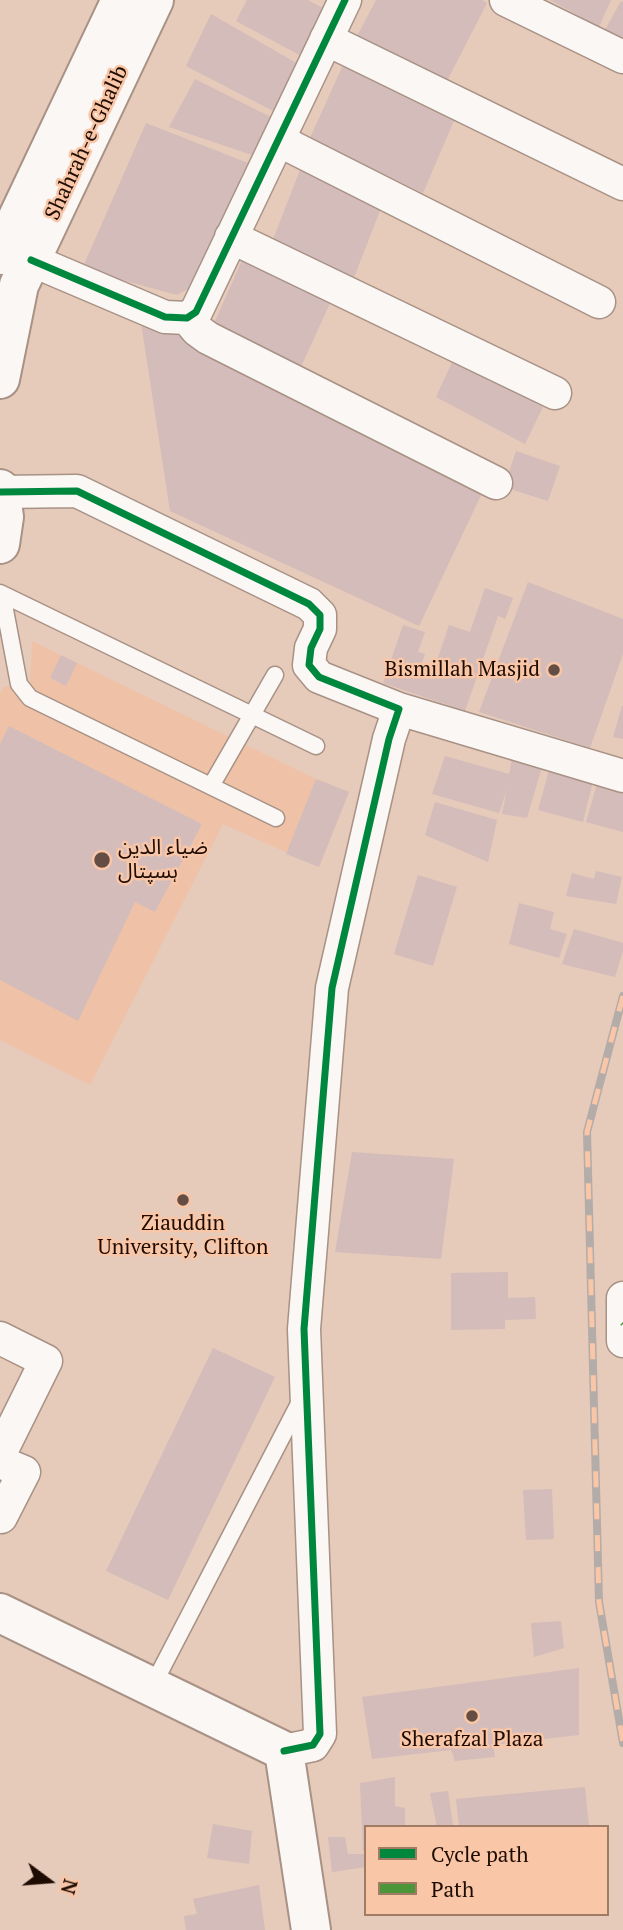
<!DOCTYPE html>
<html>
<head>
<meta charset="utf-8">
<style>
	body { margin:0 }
	#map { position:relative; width:623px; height:1930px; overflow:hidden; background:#e6caba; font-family:"PT Serif",serif }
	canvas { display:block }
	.legend { position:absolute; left:364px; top:1825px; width:245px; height:91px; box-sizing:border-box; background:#f9c6a7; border:2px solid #a17c65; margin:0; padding:9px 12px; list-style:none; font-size:21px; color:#1e0c03 }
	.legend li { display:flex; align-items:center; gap:14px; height:35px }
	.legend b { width:35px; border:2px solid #a17c65 }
	.north { position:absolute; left:14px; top:1846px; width:70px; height:70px; -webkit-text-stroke:5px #f9c6a7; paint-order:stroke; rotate:106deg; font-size:19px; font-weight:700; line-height:28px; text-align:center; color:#1e0c03 }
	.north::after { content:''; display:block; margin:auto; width:24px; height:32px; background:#1e0c03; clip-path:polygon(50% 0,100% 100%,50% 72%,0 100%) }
</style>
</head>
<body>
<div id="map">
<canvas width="623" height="1930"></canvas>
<ul class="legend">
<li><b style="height:9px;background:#00873e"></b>Cycle path</li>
<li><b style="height:9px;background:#4c9639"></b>Path</li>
</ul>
<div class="north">N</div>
</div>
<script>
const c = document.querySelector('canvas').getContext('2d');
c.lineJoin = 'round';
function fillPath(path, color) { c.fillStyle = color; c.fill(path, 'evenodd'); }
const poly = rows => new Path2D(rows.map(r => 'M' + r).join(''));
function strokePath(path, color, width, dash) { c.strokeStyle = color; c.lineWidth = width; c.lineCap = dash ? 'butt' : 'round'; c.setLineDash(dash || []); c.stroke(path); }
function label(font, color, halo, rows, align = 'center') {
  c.font = font + ' "PT Serif","Noto Sans Arabic",serif'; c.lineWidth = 5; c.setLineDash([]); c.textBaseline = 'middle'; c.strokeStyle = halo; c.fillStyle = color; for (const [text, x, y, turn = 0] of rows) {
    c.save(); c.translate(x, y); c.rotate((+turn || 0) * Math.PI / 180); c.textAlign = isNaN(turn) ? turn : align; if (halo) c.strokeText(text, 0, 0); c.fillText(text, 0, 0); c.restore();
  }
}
const built = poly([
	[32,641,316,779,349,792,319,867,223,824,90,1085,0,1040,0,693,4,687,30,682]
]);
const building = poly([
	[247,0,308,0,330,12,307,59,236,21],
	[376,0,482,0,487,3,447,81,356,38],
	[550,0,611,0,599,27],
	[621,1,623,2,623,37,605,30],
	[211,14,300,65,277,113,186,66],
	[347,56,459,109,423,193,310,138],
	[195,79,271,117,255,156,169,127],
	[146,123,248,163,188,289,177,295,82,269],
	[302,165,385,198,353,280,270,247],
	[247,249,336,290,300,369,212,328],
	[140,316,484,489,419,626,170,511],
	[454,358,543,407,525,444,436,397],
	[516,451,560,466,548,501,504,487],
	[528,582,623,619,623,654,590,748,479,712],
	[485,588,513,598,505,619,498,616,465,711,383,683,403,625,425,632,418,652,425,654,421,666,434,670,449,625,470,632],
	[61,655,77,663,66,686,50,678],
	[622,706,623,706,623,739,613,737],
	[9,726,202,824,155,912,135,902,78,1021,0,980,0,744],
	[445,756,509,774,512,759,542,767,527,818,502,814,507,789,499,813,432,794],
	[553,756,596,769,583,822,538,810],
	[600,773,623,780,623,832,586,822],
	[316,779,349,792,319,867,286,854],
	[435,802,497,820,488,862,425,835],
	[596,871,622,877,616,904,566,896,572,873,594,879],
	[418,875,457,887,433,966,394,954],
	[519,903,554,912,550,929,567,934,559,958,509,944],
	[574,929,623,943,623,951,615,977,562,964],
	[352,1152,454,1159,441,1259,335,1252],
	[508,1272,508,1298,535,1297,536,1319,505,1320,505,1329,451,1330,451,1273],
	[213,1348,275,1377,168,1600,106,1571],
	[552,1489,554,1539,526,1540,523,1490],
	[561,1621,564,1648,534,1657,531,1623],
	[579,1668,579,1735,493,1745,495,1757,455,1761,451,1750,372,1759,362,1697],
	[395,1777,395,1806,405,1808,405,1827,366,1827,366,1851,363,1851,360,1783],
	[585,1787,589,1826,459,1827,456,1799],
	[448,1791,453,1825,437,1827,430,1793],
	[213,1824,252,1831,249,1864,207,1858],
	[328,1837,345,1837,348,1854,366,1854,366,1867,332,1872],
	[259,1885,265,1930,186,1930,184,1916,197,1914,193,1899]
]);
const lane = poly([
	[0,593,316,746],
	[2,594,19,684,30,698,276,818],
	[211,786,275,675],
	[152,1687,302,1398]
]);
const street = poly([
	[506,0,623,57],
	[326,39,623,184],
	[278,140,599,302],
	[231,237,555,393],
	[31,260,165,317,187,318,196,312,345,0],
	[187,318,197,330,208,338,496,483],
	[1,492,77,491,309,604,320,615,320,629,311,648,309,665,319,677,399,709,389,739,332,988,304,1329,320,1734,313,1745,284,1751],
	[399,709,623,776],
	[623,1298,623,1341],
	[0,1338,46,1361,0,1454],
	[0,1462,24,1472,1,1517]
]);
const secondary = poly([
	[0,255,121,0],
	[0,379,19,285,154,0],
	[0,489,4,517,0,544],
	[0,1613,284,1751,311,1930]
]);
const rail = poly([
	[623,996,587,1132,599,1602,623,1743]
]);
const quiet = poly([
	[622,1323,623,1324]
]);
const cycleway = poly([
	[31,260,165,317,187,318,196,312,345,0],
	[1,492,77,491,309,604,320,615,320,629,311,648,309,665,319,677,399,709,389,739,332,988,304,1329,320,1734,313,1745,284,1751]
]);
const markers = [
	[554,670,7,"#644e43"],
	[102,860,9,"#644e43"],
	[183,1200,7,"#644e43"],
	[472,1716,7,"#644e43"]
];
const streetNames = [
	["Shahrah-e-Ghalib",87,143,-65]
];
const poiNames = [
	["Bismillah Masjid",540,670,"right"],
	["ضیاء الدین",118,848,"left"],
	["ہسپتال",118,872,"left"],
	["Ziauddin",183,1224],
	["University, Clifton",183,1248],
	["Sherafzal Plaza",472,1740]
];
fillPath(built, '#efc2a8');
fillPath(building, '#d3bcb9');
strokePath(lane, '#a79285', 19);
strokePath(street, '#a79285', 35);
strokePath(secondary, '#a79285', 42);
strokePath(lane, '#fbf7f5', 16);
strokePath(street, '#fbf7f5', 32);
strokePath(secondary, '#fbf7f5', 38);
strokePath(rail, '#b3aca8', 8);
strokePath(rail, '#f9c6a7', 5, [16]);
strokePath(quiet, '#4c9639', 5, [10, 5]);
strokePath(cycleway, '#00873e', 7);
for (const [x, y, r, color] of markers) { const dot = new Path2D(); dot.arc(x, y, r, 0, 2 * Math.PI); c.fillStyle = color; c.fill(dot); strokePath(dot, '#f9c6a7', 2.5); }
label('21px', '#1e0c03', '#f9c6a7', streetNames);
label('21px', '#1e0c03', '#f9c6a7', poiNames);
</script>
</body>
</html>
